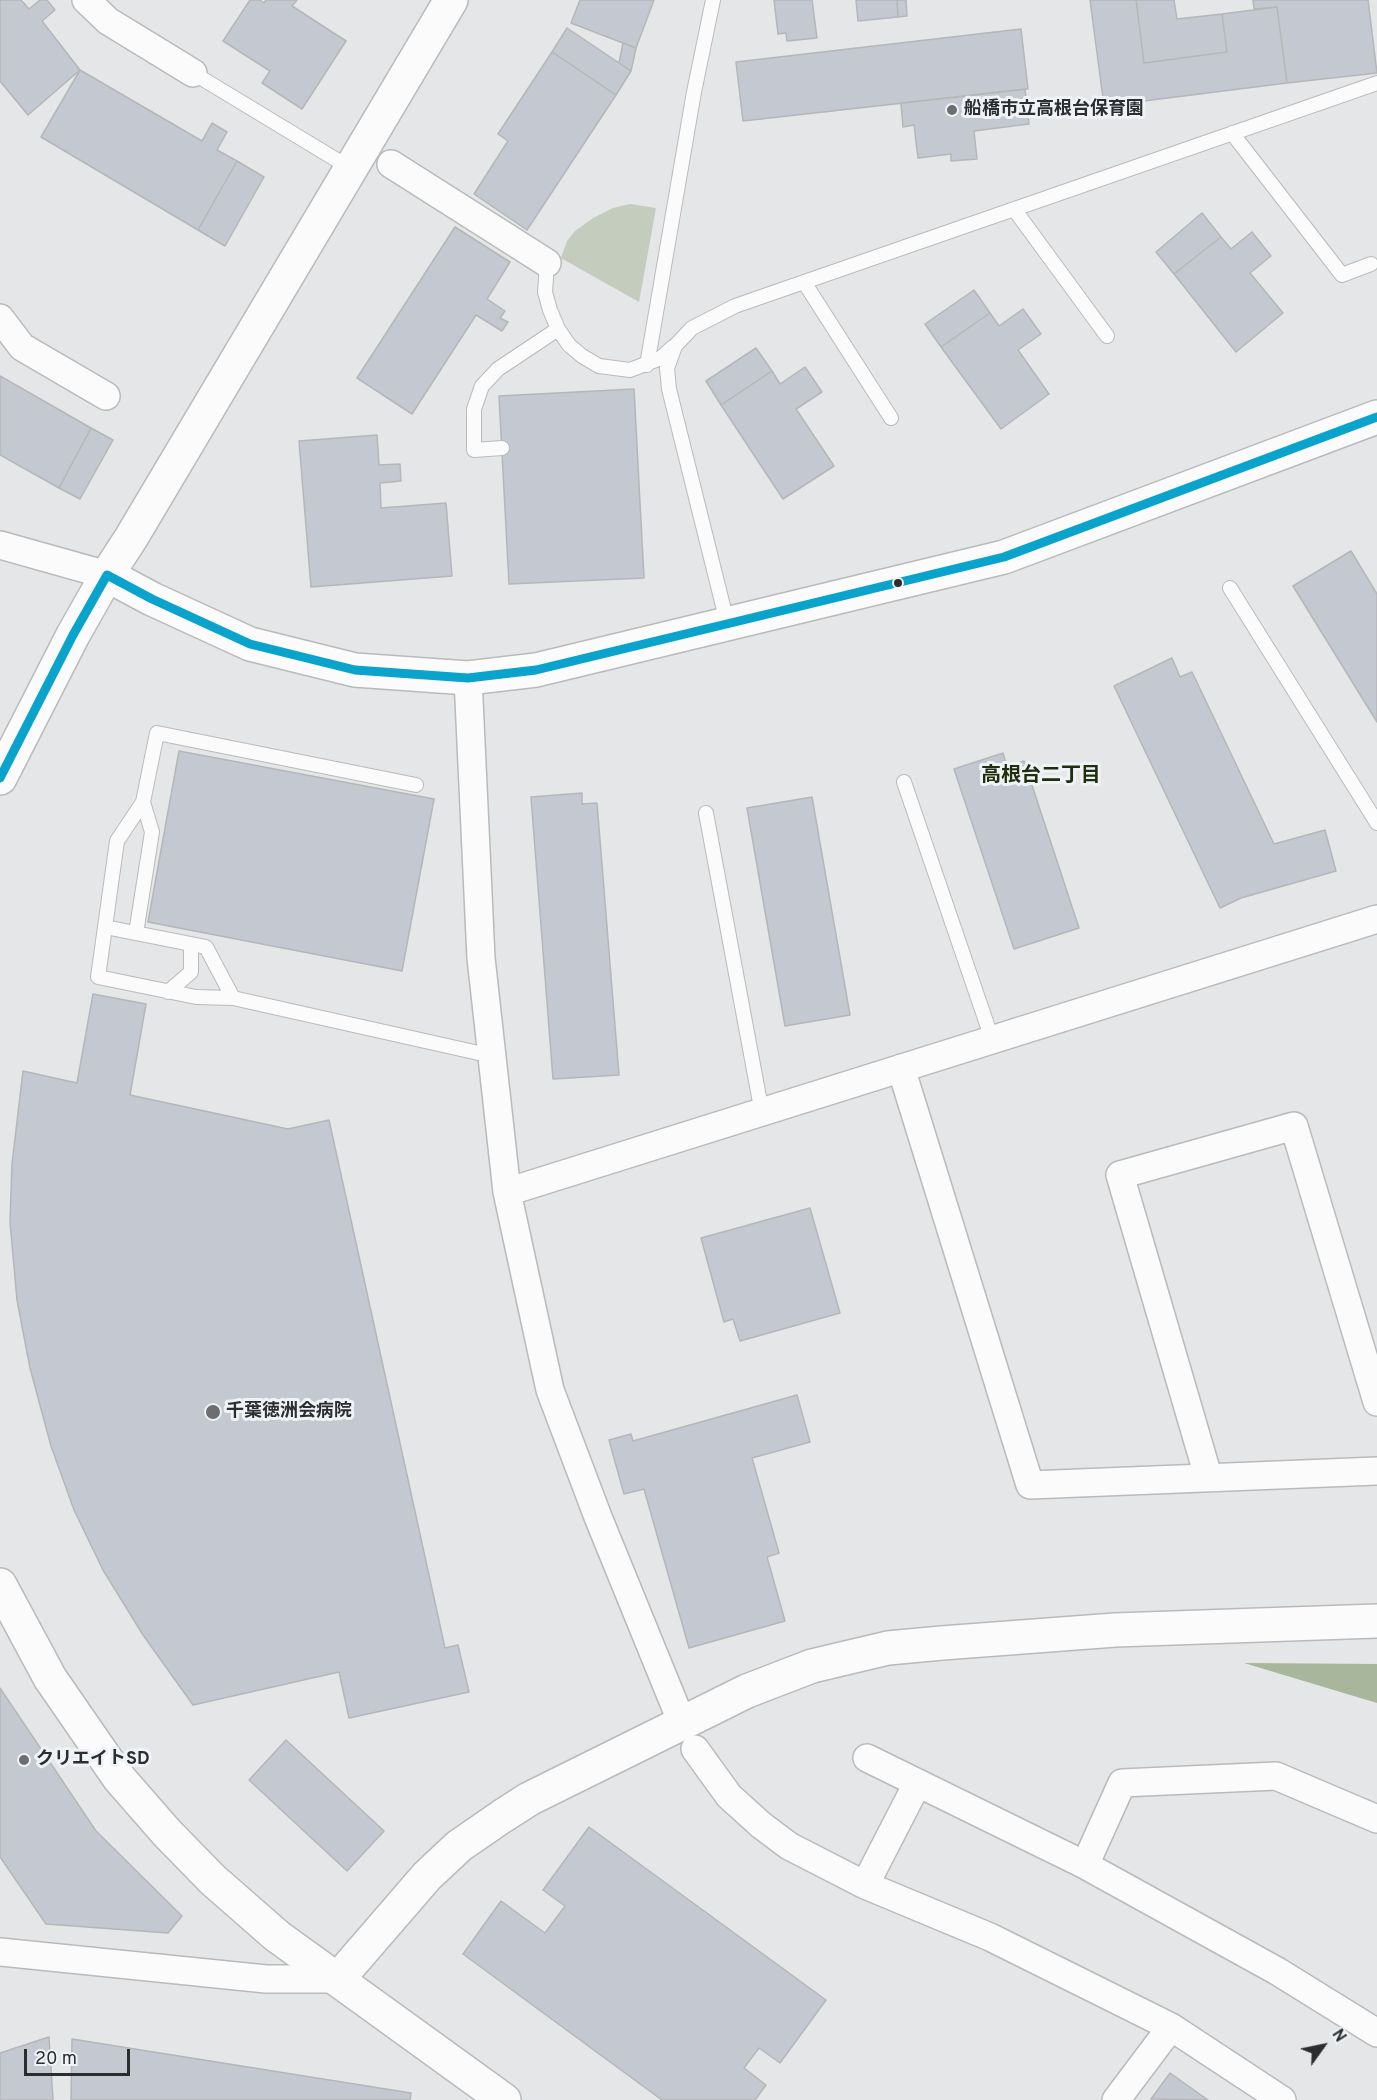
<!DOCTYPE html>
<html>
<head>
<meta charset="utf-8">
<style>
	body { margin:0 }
	#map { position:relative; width:1377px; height:2100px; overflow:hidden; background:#e4e6e8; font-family:Overpass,sans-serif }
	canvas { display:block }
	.north { position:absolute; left:1293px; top:2016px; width:60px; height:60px; -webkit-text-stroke:4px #eff2f7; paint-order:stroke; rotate:57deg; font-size:16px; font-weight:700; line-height:24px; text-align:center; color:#2b2d2f }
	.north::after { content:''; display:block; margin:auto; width:21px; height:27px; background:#2b2d2f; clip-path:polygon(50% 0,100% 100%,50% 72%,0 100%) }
	.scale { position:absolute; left:24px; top:2049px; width:106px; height:27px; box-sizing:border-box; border:3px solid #2b2d2f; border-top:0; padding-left:8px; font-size:18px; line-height:21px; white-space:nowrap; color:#2b2d2f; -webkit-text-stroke:4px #eff2f7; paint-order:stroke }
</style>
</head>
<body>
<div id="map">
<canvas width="1377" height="2100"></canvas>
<div class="north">N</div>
<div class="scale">20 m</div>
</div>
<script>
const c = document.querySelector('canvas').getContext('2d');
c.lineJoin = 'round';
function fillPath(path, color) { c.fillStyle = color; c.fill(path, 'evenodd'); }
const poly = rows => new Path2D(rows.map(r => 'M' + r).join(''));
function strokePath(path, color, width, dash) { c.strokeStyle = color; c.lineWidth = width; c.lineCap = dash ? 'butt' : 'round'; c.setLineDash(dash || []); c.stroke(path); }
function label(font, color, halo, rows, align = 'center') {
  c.font = font + ' Overpass,"Noto Sans JP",sans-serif'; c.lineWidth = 6; c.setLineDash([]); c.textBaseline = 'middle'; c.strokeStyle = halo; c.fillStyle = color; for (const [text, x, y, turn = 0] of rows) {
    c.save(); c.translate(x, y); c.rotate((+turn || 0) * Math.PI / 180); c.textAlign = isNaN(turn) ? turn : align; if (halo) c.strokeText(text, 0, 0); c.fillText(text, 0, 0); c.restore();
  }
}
const green = poly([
	[630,204,656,208,639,302,561,258,567,241,575,231,593,218,613,208]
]);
const water = poly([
	[1244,1663,1377,1664,1377,1703]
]);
const building = poly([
	[0,0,21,0,29,9,40,0,47,0,55,10,42,21,80,70,28,115,0,81,0,0],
	[250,0,260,0,264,3,266,0,297,0,292,6,346,41,302,109,262,83,270,71,223,41,250,0],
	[580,0,654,0,636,48,571,23,580,0],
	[774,0,812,0,817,38,787,41,786,33,778,34,774,0],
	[856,0,897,0,898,17,858,21,856,0],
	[897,0,906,0,907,16,898,17,897,0],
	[1090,0,1136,0,1144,63,1227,52,1222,14,1277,7,1287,83,1104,106,1090,0],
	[1136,0,1174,0,1177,19,1222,14,1227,52,1144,63,1136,0],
	[1253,0,1368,0,1377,73,1287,83,1277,7,1254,9,1253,0],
	[567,28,631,71,616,95,552,52,567,28],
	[1021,29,1028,89,743,121,736,62,1021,29],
	[623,43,636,48,631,71,619,63,623,43],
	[552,52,616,95,527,230,474,194,508,141,498,134,552,52],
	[80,70,202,141,212,123,227,132,217,150,237,161,198,230,41,137,80,70],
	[1025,89,1029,124,974,131,977,159,951,161,951,154,918,158,914,125,903,127,901,103,1025,89],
	[237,161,264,177,225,246,198,230,237,161],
	[1202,213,1221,237,1174,274,1156,252,1202,213],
	[455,227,510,262,487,299,505,311,500,318,508,322,502,331,476,315,412,414,357,378,455,227],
	[1252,232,1271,256,1250,273,1283,313,1236,352,1174,274,1221,237,1231,249,1252,232],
	[974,290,990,313,941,347,925,324,974,290],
	[1023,309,1041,334,1018,350,1049,394,1001,429,941,347,990,313,999,326,1023,309],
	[756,348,772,371,721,405,706,381,756,348],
	[805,367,822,392,796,409,834,466,783,499,721,405,772,371,780,384,805,367],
	[0,376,91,428,59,488,0,455,0,376],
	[634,389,644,578,509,584,499,396,634,389],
	[91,428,113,440,80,499,59,488,91,428],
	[377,435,379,465,400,464,401,481,380,483,381,508,446,503,452,576,311,587,299,441,377,435],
	[1351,551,1377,594,1377,722,1293,586,1351,551],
	[1172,658,1180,677,1192,672,1274,844,1325,830,1336,871,1241,898,1220,908,1114,686,1172,658],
	[179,751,434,799,402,971,148,922,179,751],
	[1003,753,1007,767,1024,761,1079,928,1014,949,954,769,1003,753],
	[582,793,582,804,597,803,619,1075,553,1079,531,797,582,793],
	[812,797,850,1015,785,1026,747,808,812,797],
	[93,994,146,1004,130,1095,288,1129,329,1120,445,1648,458,1645,469,1692,349,1718,339,1672,193,1705,143,1635,103,1570,74,1510,51,1446,30,1368,17,1300,10,1222,12,1164,23,1071,77,1083,93,994],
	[810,1208,840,1313,740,1341,733,1319,724,1322,701,1238,810,1208],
	[797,1395,810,1442,752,1458,779,1553,767,1557,785,1621,689,1648,644,1489,624,1494,609,1440,631,1434,633,1441,797,1395],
	[0,1688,96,1831,182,1916,168,1933,46,1924,0,1857,0,1688],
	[286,1740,384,1831,347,1871,249,1780,286,1740],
	[589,1827,826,2000,780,2063,759,2048,744,2068,766,2085,755,2100,662,2100,463,1954,501,1901,545,1933,565,1906,543,1890,589,1827],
	[49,2037,53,2100,0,2100,0,2053,49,2037],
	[72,2039,411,2093,410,2100,71,2100,72,2039],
	[1170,2073,1208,2100,1151,2099,1170,2073]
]);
const lane = poly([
	[193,73,350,168],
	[1232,133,1342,275,1371,264],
	[1014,209,1107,336],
	[547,263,545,292,550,310,558,329,569,345,582,356,599,366,630,370,661,358,673,347],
	[804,282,891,418],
	[647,365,694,92,713,0],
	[502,448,474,450,474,409,482,386,498,369,558,329],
	[1230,588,1377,823],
	[727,622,669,389,667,368,675,346,692,328,735,306,1377,83],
	[904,782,992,1039],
	[416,785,157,733,143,802,117,841,98,977,196,997,233,998,492,1056],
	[706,813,762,1113],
	[105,927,206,947,233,998],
	[136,933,152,832,143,802],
	[168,992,191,972,191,944]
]);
const street = poly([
	[86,0,108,21,193,73],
	[391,164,547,263],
	[0,318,22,347,106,396],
	[0,545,107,575],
	[468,678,481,958,507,1192,550,1390,598,1517,682,1723],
	[901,1068,1030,1485,1377,1471],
	[507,1192,1377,919],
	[1208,1476,1120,1175,1294,1126,1377,1402],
	[695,1749,729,1796,761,1825,789,1846,865,1885,990,1937,1171,2027,1282,2100],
	[867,1758,1085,1865,1277,1971,1377,2033],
	[1085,1865,1122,1783,1276,1776,1377,1819],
	[865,1885,917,1784],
	[0,1952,266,1979,338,1979],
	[1116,2100,1171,2027]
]);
const secondary = poly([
	[107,575,152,599,250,644,355,670,468,678,536,670,1004,557,1377,417],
	[0,778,73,635,107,575,131,538,451,0],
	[0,1585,50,1678,119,1778,167,1833,213,1880,277,1936,504,2100],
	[338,1979,427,1876,459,1846,501,1817,529,1799,747,1691,812,1666,888,1648,942,1643,1115,1630,1377,1621]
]);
const bus1 = poly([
	[0,778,73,635,107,575,152,599,250,644,355,670,468,678,536,670,1004,557,1377,417]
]);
const markers = [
	[952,110,6,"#6c6e70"],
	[898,583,5,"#2b2d2f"],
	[213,1412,8,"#6c6e70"],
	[24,1760,6,"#6c6e70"]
];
const poiNames = [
	["船橋市立高根台保育園",964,110],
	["千葉徳洲会病院",226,1412],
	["クリエイトSD",36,1760]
];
const neighbourhoodNames = [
	["高根台二丁目",1041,777]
];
fillPath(green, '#c4ccbe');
fillPath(water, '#a8b79b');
fillPath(building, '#c4c9d1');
strokePath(building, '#b5b6b8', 1.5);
strokePath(lane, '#b9babb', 16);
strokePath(street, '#b9babb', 30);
strokePath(secondary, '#b9babb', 36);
strokePath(lane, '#fbfbfc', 14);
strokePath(street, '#fbfbfc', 27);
strokePath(secondary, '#fbfbfc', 33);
strokePath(bus1, '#09a3cc', 9);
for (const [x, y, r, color] of markers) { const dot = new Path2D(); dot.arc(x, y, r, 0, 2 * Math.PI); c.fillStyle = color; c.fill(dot); strokePath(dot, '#eff2f7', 2); }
label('bold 18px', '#2b2d2f', '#eff2f7', poiNames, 'left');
label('bold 20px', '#202f0b', '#eff2f7', neighbourhoodNames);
</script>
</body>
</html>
